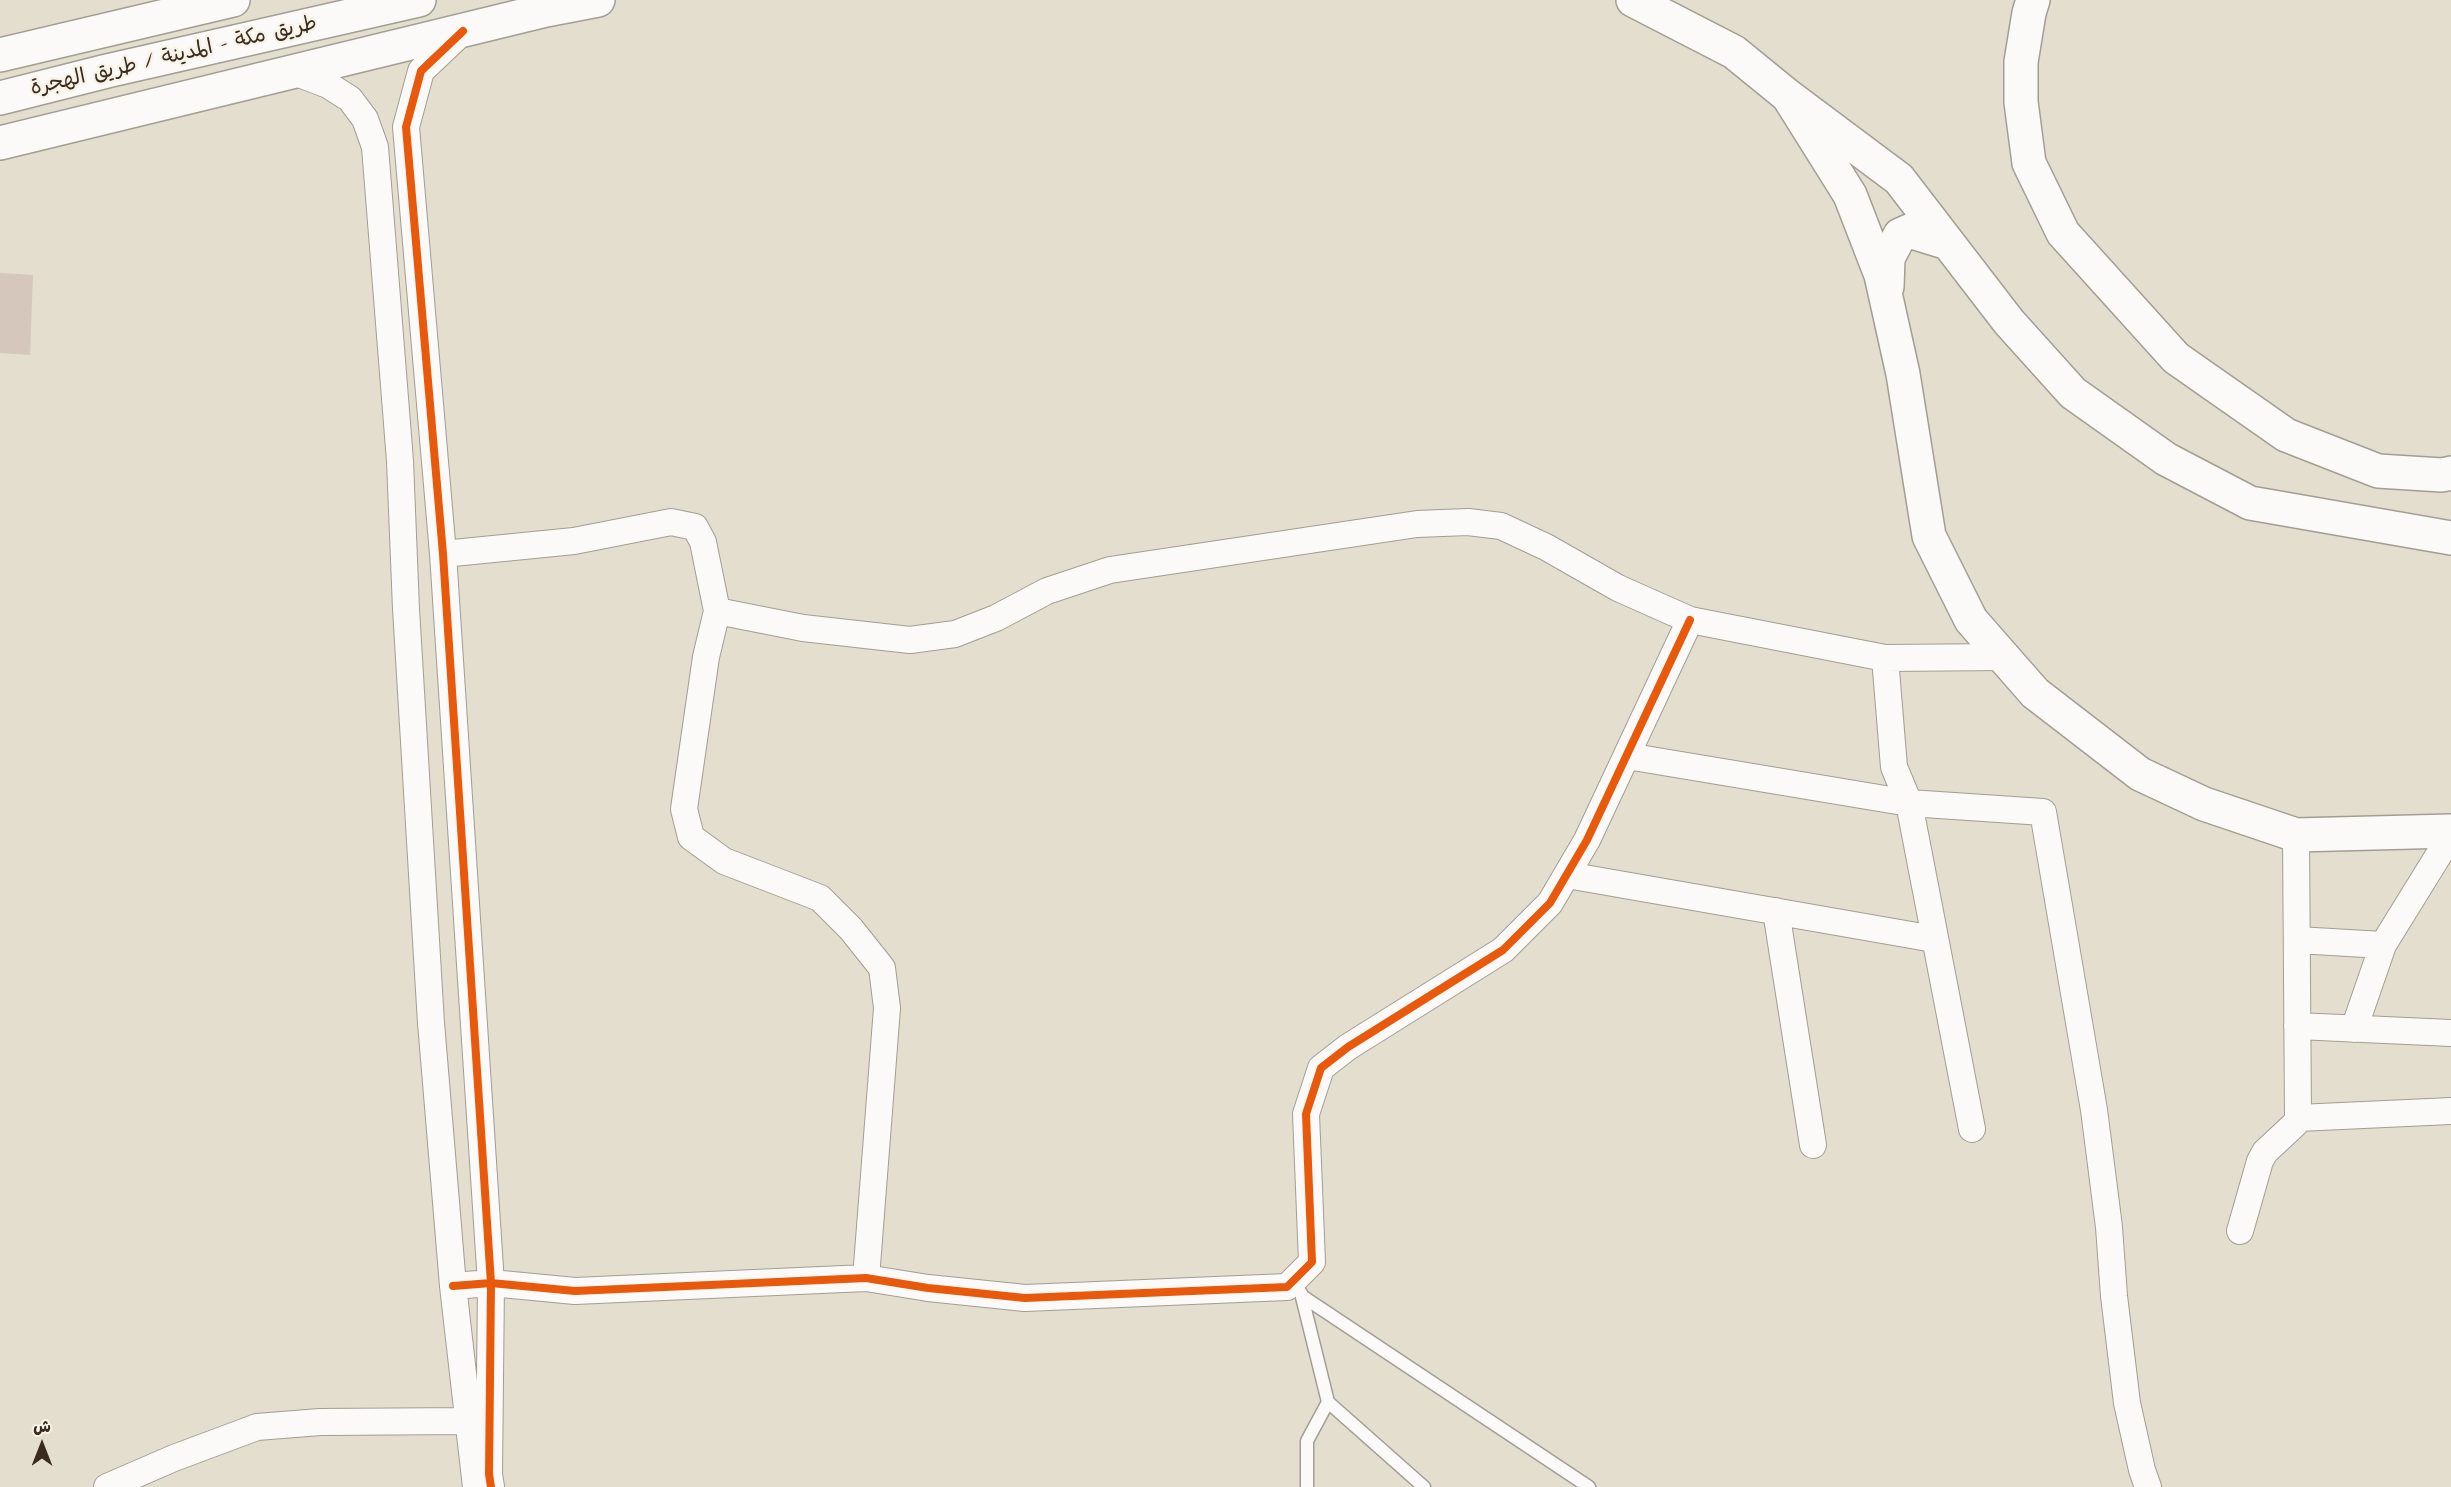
<!DOCTYPE html>
<html>
<head>
<meta charset="utf-8">
<style>
	body { margin:0 }
	#map { position:relative; width:2451px; height:1487px; overflow:hidden; background:#e3decd; font-family:"Architects Daughter","Playpen Sans Arabic",sans-serif }
	canvas { display:block }
	.north { position:absolute; left:12px; top:1415px; width:60px; height:60px; -webkit-text-stroke:4px #f7f3e8; paint-order:stroke; rotate:0deg; font-size:16px; font-weight:700; line-height:24px; text-align:center; color:#3b2a1e }
	.north::after { content:''; display:block; margin:auto; width:21px; height:27px; background:#3b2a1e; clip-path:polygon(50% 0,100% 100%,50% 72%,0 100%) }
</style>
</head>
<body>
<div id="map">
<canvas width="2451" height="1487"></canvas>
<div class="north">ش</div>
</div>
<script>
const c = document.querySelector('canvas').getContext('2d');
c.lineJoin = 'round';
function fillPath(path, color) { c.fillStyle = color; c.fill(path, 'evenodd'); }
const poly = rows => new Path2D(rows.map(r => 'M' + r).join(''));
function strokePath(path, color, width, dash) { c.strokeStyle = color; c.lineWidth = width; c.lineCap = dash ? 'butt' : 'round'; c.setLineDash(dash || []); c.stroke(path); }
function label(font, color, halo, rows, align = 'center') {
  c.font = font + ' "Architects Daughter","Playpen Sans Arabic",sans-serif'; c.lineWidth = 5; c.setLineDash([]); c.textBaseline = 'middle'; c.strokeStyle = halo; c.fillStyle = color; for (const [text, x, y, turn = 0] of rows) {
    c.save(); c.translate(x, y); c.rotate((+turn || 0) * Math.PI / 180); c.textAlign = isNaN(turn) ? turn : align; if (halo) c.strokeText(text, 0, 0); c.fillText(text, 0, 0); c.restore();
  }
}
const building = poly([
	[0,273,33,275,30,355,0,353]
]);
const service = poly([
	[1301,1293,1328,1402,1424,1487],
	[1302,1296,1589,1487],
	[1307,1487,1307,1441,1328,1402]
]);
const minor = poly([
	[463,31,421,71,406,127,443,554,491,1283,489,1474,491,1487],
	[294,72,328,85,350,99,365,119,375,147,400,461,406,609,431,1023,453,1286,476,1487],
	[443,554,574,541,671,522,695,527,703,542,717,611,706,657,684,809,691,837,724,861,820,898,851,929,882,968,887,1008,866,1278],
	[717,611,803,628,910,640,955,634,996,618,1047,591,1110,570,1417,524,1468,522,1501,526,1546,547,1618,588,1690,620,1885,658,2004,657],
	[1885,658,1894,767,1909,803,1972,1129],
	[1627,756,1909,803,2043,812,2094,1110,2109,1227,2114,1296,2127,1403,2142,1470,2148,1487],
	[1567,875,1934,939],
	[1776,911,1813,1145],
	[2297,940,2383,945,2354,1029],
	[2383,945,2451,835],
	[2297,1026,2451,1033],
	[2298,1118,2451,1111],
	[2240,1231,2260,1161,2265,1152,2295,1124,2298,1118,2296,835],
	[453,1286,491,1283,575,1291,866,1278,928,1288,1025,1298,1287,1287,1312,1262,1306,1114,1321,1068,1348,1047,1503,950,1550,903,1587,840,1690,620],
	[107,1487,174,1458,257,1427,320,1422,468,1421]
]);
const secondary = poly([
	[1633,0,1734,52,1788,96,1899,179,2009,322,2073,393,2166,459,2250,503,2451,538],
	[1788,96,1850,195,1881,275,1903,374,1929,536,1971,620,2035,693,2140,774,2204,804,2296,835,2451,831],
	[0,143,546,10,598,0],
	[1887,287,1888,258,1900,235,1909,231,1948,243]
]);
const motorway = poly([
	[2033,0,2029,13,2021,62,2021,102,2029,163,2063,233,2176,358,2286,435,2378,471,2442,475,2451,473],
	[0,55,233,0],
	[0,98,107,71,419,0]
]);
const cycleway = poly([
	[463,31,421,71,406,127,443,554,491,1283,489,1474,491,1487],
	[453,1286,491,1283,575,1291,866,1278,928,1288,1025,1298,1287,1287,1312,1262,1306,1114,1321,1068,1348,1047,1503,950,1550,903,1587,840,1690,620]
]);
const streetNames = [
	["طريق مكة - المدينة / طريق الهجرة",174,57,-13]
];
fillPath(building, '#d5c7bb');
strokePath(service, '#a39e93', 15);
strokePath(minor, '#a39e93', 28);
strokePath(secondary, '#a39e93', 36);
strokePath(motorway, '#a39e93', 36);
strokePath(service, '#fbfaf8', 12);
strokePath(minor, '#fbfaf8', 26);
strokePath(secondary, '#fbfaf8', 33);
strokePath(motorway, '#fbfaf8', 33);
strokePath(cycleway, '#e8590c', 8);
label('21px', '#3b2a1e', '#f7f3e8', streetNames);
</script>
</body>
</html>
